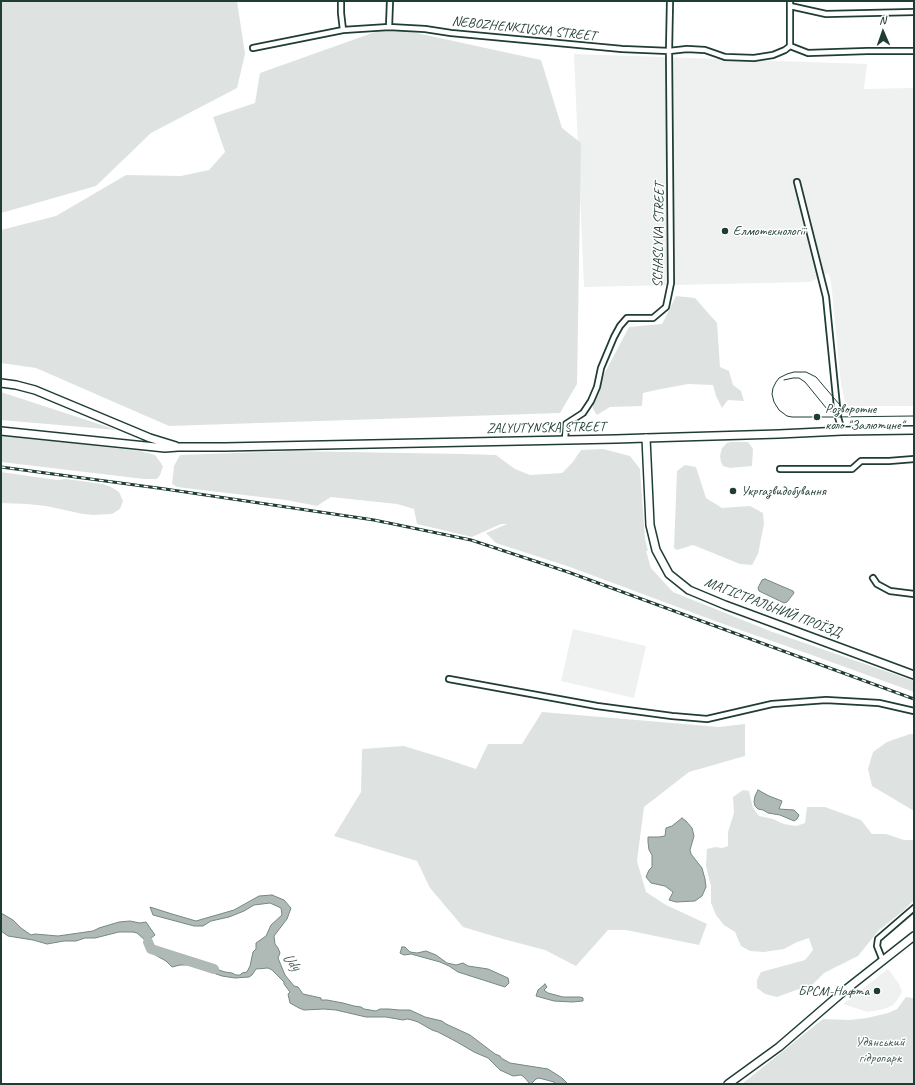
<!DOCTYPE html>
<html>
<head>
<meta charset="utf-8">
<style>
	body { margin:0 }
	#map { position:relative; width:915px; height:1085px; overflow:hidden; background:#fff; font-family:Caveat,sans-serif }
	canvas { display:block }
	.frame { position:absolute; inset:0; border:2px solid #1f3d34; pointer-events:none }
	.north { position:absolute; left:863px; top:12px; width:40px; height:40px; -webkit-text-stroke:3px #fff; paint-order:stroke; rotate:358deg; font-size:11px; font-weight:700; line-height:16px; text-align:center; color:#1f3d34 }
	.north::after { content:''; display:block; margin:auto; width:14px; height:18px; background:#1f3d34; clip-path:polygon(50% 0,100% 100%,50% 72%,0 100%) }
</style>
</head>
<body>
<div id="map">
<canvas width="915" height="1085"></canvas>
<div class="frame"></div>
<div class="north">N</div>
</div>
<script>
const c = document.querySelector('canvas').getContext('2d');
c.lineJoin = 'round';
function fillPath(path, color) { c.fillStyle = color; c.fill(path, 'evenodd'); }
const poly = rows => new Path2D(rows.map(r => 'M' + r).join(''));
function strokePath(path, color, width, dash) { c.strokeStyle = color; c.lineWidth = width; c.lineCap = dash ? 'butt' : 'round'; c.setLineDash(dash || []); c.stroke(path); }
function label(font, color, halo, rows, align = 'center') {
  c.font = font + ' Caveat,sans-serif'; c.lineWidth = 3; c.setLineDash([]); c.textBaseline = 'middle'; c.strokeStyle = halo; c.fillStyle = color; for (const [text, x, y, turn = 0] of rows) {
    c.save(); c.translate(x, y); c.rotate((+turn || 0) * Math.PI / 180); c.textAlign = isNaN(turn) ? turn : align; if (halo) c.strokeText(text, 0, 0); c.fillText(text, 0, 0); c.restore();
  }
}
const built = poly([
	[574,54,867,64,864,89,914,88,914,406,846,406,841,384,831,281,828,273,810,282,584,287],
	[573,629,646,646,634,698,561,681],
	[888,969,899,984,902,992,898,999,893,1005,884,1009,868,1012,843,1004]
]);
const green = poly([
	[1,1,237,1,245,54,237,88,151,133,96,186,1,213],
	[389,27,541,60,562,128,581,143,577,384,560,413,169,426,36,368,1,363,1,230,56,216,126,175,181,176,209,170,225,152,213,117,255,103,260,73],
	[676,296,695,298,717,323,720,367,729,371,733,385,741,391,744,401,728,400,722,408,716,396,713,385,688,384,656,390,643,393,642,406,610,407,597,415,593,409,593,395,629,327,662,324],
	[1,392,117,430,1,420],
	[1,435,140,451,155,455,163,466,160,475,157,479,144,479,1,462],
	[731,442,748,442,751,446,753,449,752,466,730,468,723,466,721,462,720,456,722,448,727,443],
	[603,449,630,456,640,469,645,539,648,551,646,551,651,568,673,592,770,631,914,681,914,692,809,654,726,625,570,567,496,543,486,533,507,524,501,524,472,537,417,524,414,509,397,504,331,497,317,506,286,500,177,487,172,484,174,466,180,455,289,451,463,454,496,455,515,469,530,475,562,473,572,463,581,450],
	[685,465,696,467,706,498,722,508,750,506,763,513,764,524,758,554,752,565,740,564,693,545,677,550,674,548,677,471],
	[1,472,57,480,66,479,103,484,111,487,119,492,123,501,120,509,112,514,93,515,83,514,46,506,27,504,1,503],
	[542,712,719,727,745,724,745,756,689,772,644,807,637,861,646,892,666,905,707,924,699,945,626,930,608,930,576,966,545,950,503,939,463,927,430,888,417,861,334,836,361,792,362,749,404,746,443,758,476,769,488,744,522,744],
	[910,734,914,734,914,811,872,786,868,769,873,752,887,742],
	[743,790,749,791,753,808,759,816,773,819,784,824,796,826,805,823,807,807,825,807,861,820,872,834,886,834,904,840,914,840,914,900,903,911,879,930,858,956,824,973,813,984,777,997,765,994,757,988,757,980,761,972,805,960,813,950,809,938,797,942,784,949,764,952,750,951,741,946,735,932,724,925,716,915,711,903,711,886,706,866,707,849,715,847,722,848,728,846,728,832,734,813,733,797],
	[906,997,913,998,914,999,914,1084,742,1084,823,1019,850,1020,867,1018,888,1013,897,1009]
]);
const water = poly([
	[765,579,793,591,794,593,787,602,784,603,759,591,758,588,762,580,765,579],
	[758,790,769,796,782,801,779,809,794,810,799,815,797,819,794,821,780,815,768,813,763,810,758,809,755,806,754,802,755,796,758,790],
	[682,818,686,821,692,828,694,836,690,850,691,854,702,868,705,879,706,887,702,896,695,901,676,902,669,900,673,892,665,886,651,883,646,877,649,870,652,867,652,855,649,850,648,842,648,837,659,837,665,836,666,828,672,826,682,818],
	[272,895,284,900,291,908,287,919,274,936,275,944,278,948,280,953,278,958,285,975,294,986,298,987,303,994,321,998,321,1000,327,1000,343,1003,354,1006,361,1007,364,1009,376,1011,380,1009,389,1009,399,1010,410,1010,425,1017,442,1021,446,1024,470,1035,495,1054,500,1056,501,1058,510,1063,548,1069,562,1078,568,1084,556,1084,554,1082,539,1078,536,1079,531,1084,530,1084,524,1077,521,1075,513,1076,500,1070,488,1058,474,1052,457,1042,438,1032,432,1030,418,1022,412,1020,407,1019,403,1020,386,1017,366,1017,336,1010,324,1009,304,1010,299,1008,290,1003,288,994,290,992,284,984,284,982,272,970,268,968,256,969,252,975,249,977,235,978,222,976,190,965,180,965,172,967,166,961,148,951,146,941,137,933,133,932,119,932,95,938,85,938,76,941,64,941,47,944,33,940,8,936,1,931,1,913,13,920,21,928,31,935,35,934,58,936,93,931,99,928,119,922,130,921,140,923,146,922,155,935,150,939,152,946,153,948,160,953,177,959,179,962,182,960,186,961,213,968,225,972,232,973,236,975,240,975,242,973,247,972,250,966,253,952,256,949,256,943,266,936,271,925,282,915,281,908,270,903,254,905,244,911,229,917,211,921,203,926,194,926,153,915,150,907,172,914,196,921,234,910,259,896,272,895],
	[402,947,405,947,410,952,417,953,426,951,436,955,447,963,456,965,463,963,468,966,488,969,508,978,509,983,505,987,458,972,449,966,440,962,411,954,404,955,400,953,402,947],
	[545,984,547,987,544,990,548,993,563,997,580,997,583,998,583,1001,572,1002,554,1001,536,996,538,990,545,984]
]);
const river = poly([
	[148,942,151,949,214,969]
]);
const street = poly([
	[341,1,341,13,343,30],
	[790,1,790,46],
	[790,6,826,14,914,12],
	[389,27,390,1],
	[790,46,808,53,867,51,914,51],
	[253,48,343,30,389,27,425,29,451,33,622,49,669,51,687,49,705,50,725,57,754,58,773,55,785,50,790,46],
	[797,182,826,297,838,417,842,431],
	[565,440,566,424,583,413,591,401,597,387,601,368,614,337,620,326,627,318,653,318,666,307,671,283,669,51,670,1],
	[780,469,852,469,861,461,889,461,914,459],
	[873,578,877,584,890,591,914,594],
	[449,679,597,706,672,716,707,719,772,704,826,700,879,703,914,711],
	[883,961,877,946,878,939,914,908]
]);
const secondary = poly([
	[646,438,650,525,656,550,669,574,689,590,725,605,914,675]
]);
const primary = poly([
	[1,383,16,385,35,390,150,438,176,446],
	[1,431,165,448,178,447,225,447,616,439,646,438,779,434,842,431,914,430],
	[728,1084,779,1047,844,991,914,936]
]);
const tram = poly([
	[784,380,793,378,799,378,805,382,827,409,834,413,842,414],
	[851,414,845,411,816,377,806,372,794,372,787,374,779,378,776,382,773,388,772,394,774,402,779,410,787,416,792,417,834,417,914,416]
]);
const rail = poly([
	[1,467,165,489,374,520,471,540,568,572,914,699]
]);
const markers = [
	[725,231,4,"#1f3d34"],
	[817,417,4,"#1f3d34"],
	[733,491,4,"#1f3d34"],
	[877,991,4,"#1f3d34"]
];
const streetNames = [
	["NEBOZHENKIVSKA STREET",524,29,6],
	["SCHASLYVA STREET",659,235,-89],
	["ZALYUTYNSKA STREET",546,428,-1],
	["МАГІСТРАЛЬНИЙ ПРОЇЗД",773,608,21]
];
const poiNames = [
	["Елмотехнології",733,231],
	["Розворотне",825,409],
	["коло \"Залютине\"",825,425],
	["Укргазвидобування",741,491],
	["БРСМ-Нафта",869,991,"right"]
];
const parkNames = [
	["Удянський",880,1042],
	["гідропарк",880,1058]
];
const waterNames = [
	["Udy",291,962,48]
];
fillPath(built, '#eef1f0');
fillPath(green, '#dee3e2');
fillPath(water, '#afbab7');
strokePath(water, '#758883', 1);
strokePath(river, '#afbab7', 10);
strokePath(street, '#1f3d34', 8);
strokePath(secondary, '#1f3d34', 10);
strokePath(primary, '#1f3d34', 10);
strokePath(street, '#fff', 4.5);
strokePath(secondary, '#fff', 7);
strokePath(primary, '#fff', 7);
strokePath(tram, '#1f3d34', 1);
strokePath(rail, '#1f3d34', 3);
strokePath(rail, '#fff', 1.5, [4.5]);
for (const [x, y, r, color] of markers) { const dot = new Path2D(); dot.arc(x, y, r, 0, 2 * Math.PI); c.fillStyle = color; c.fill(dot); strokePath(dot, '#fff', 1.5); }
label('14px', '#1f3d34', '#fff', streetNames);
label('14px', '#1f3d34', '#fff', poiNames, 'left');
label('14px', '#455e57', '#fff', parkNames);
label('italic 15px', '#4a625b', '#fff', waterNames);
</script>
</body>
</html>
